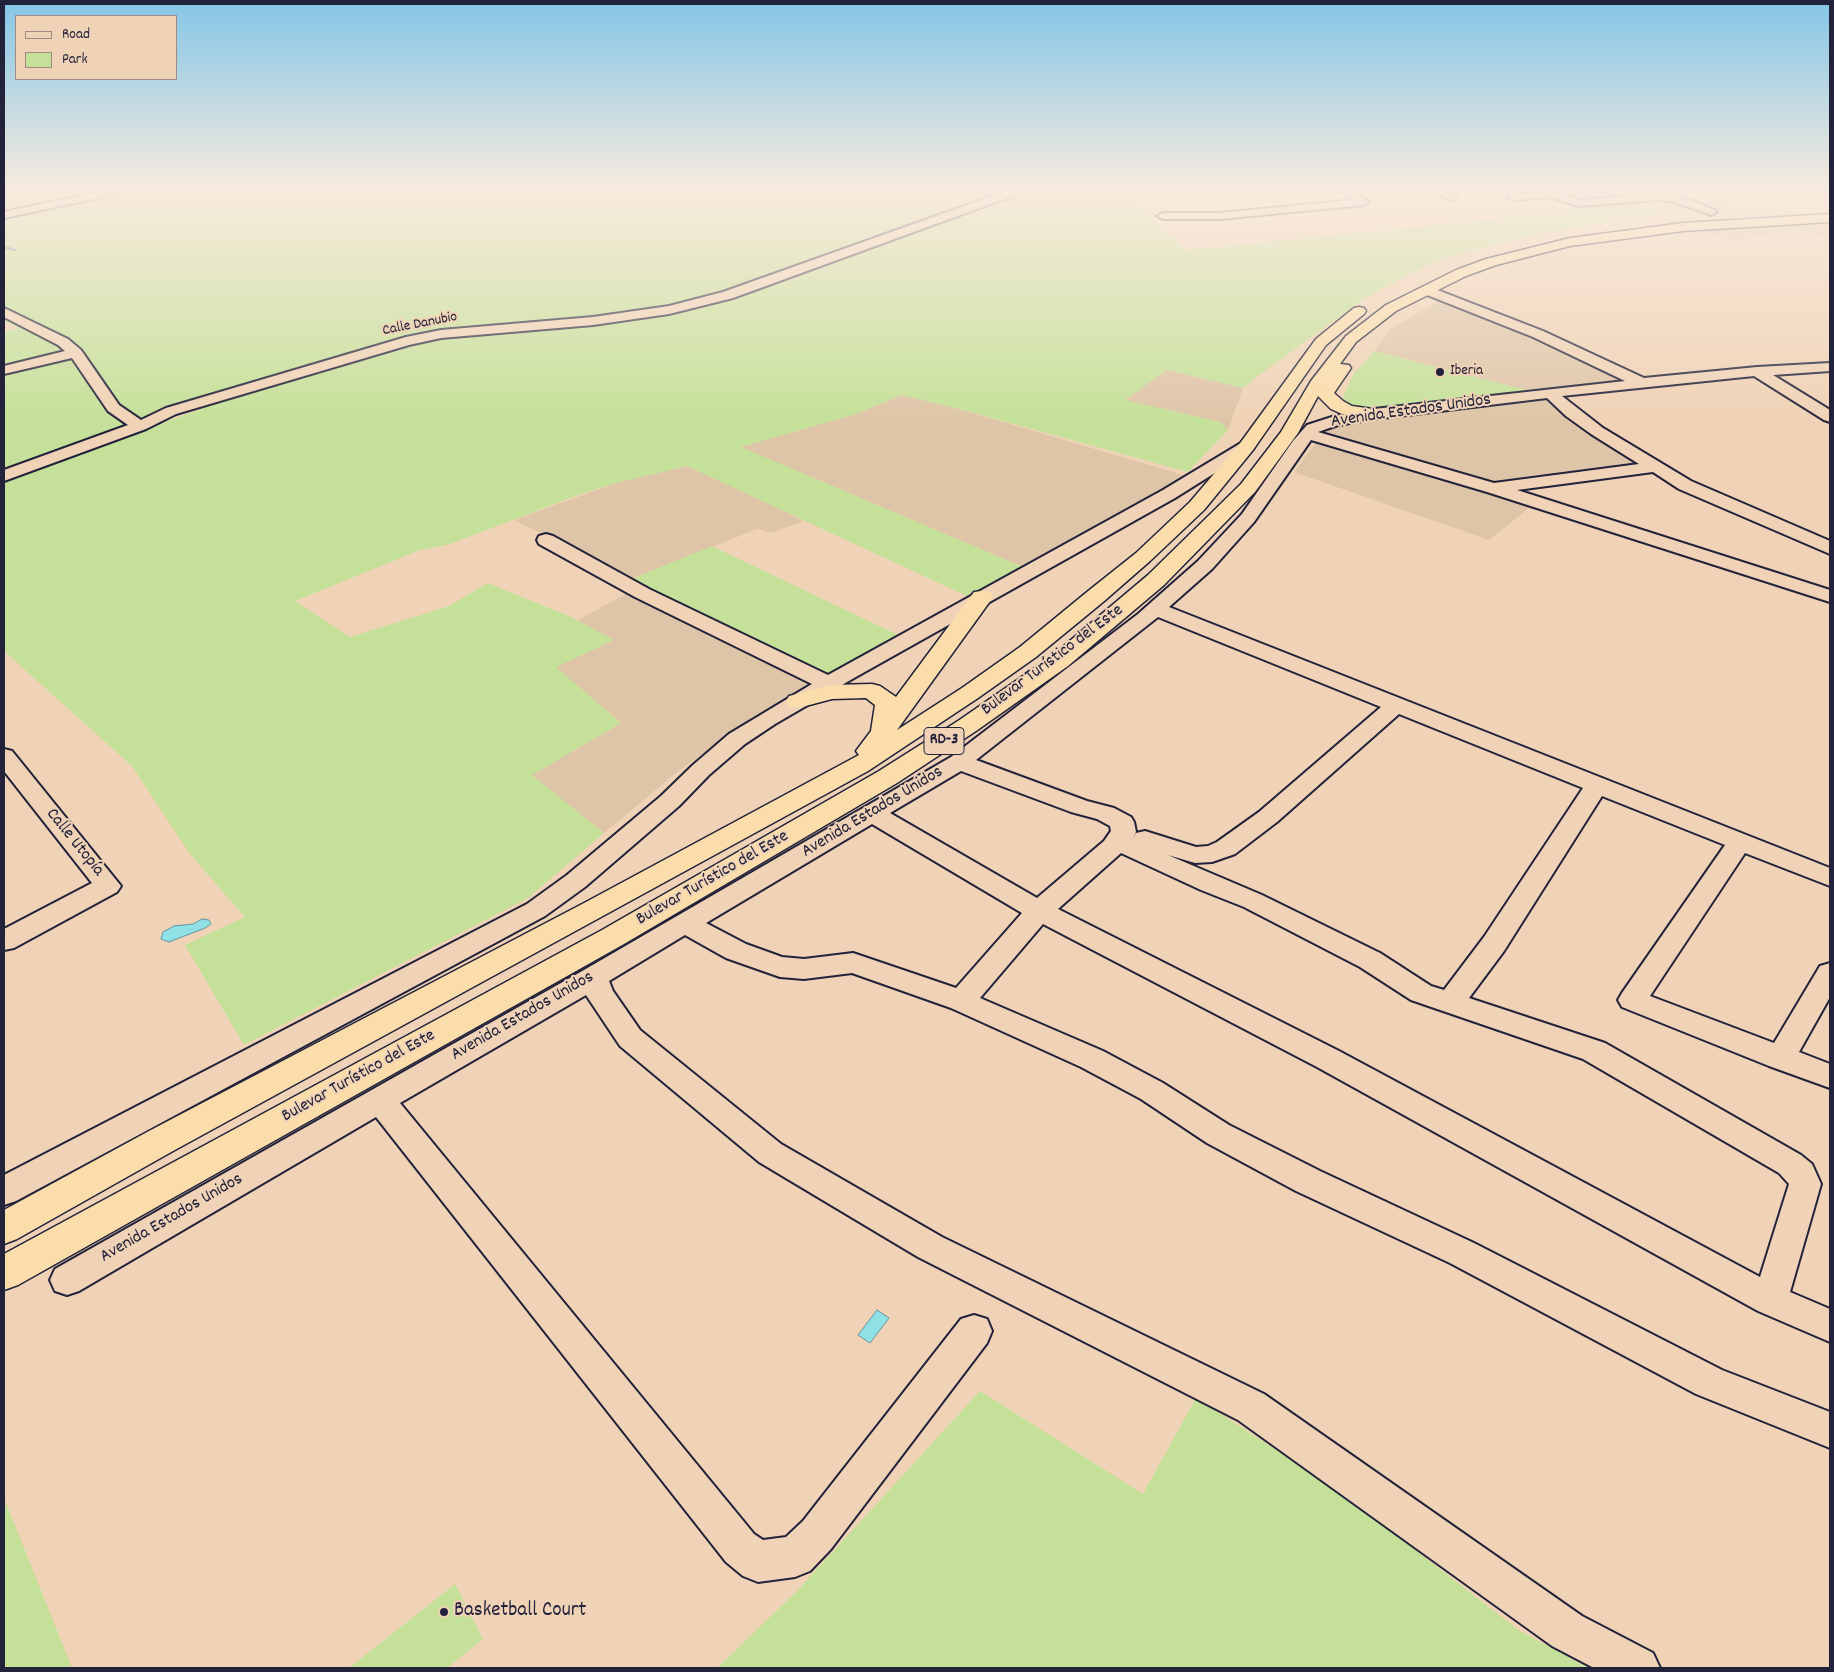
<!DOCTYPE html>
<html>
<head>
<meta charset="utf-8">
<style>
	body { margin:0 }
	#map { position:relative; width:1834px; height:1672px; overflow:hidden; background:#f0d3b6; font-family:Dekko,sans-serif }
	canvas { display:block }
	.frame { position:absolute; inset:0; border:5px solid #22223b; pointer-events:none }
	.legend { position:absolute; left:15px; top:15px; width:162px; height:65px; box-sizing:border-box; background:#f0d3b6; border:1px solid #9e8c85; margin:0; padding:6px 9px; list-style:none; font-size:15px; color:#22223b }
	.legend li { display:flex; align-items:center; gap:10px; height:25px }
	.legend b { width:25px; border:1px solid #9e8c85 }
</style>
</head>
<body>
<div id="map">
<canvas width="1834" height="1672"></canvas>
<div class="frame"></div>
<ul class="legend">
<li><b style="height:6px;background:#f0d3b6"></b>Road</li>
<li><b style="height:14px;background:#c5e199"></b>Park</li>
</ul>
</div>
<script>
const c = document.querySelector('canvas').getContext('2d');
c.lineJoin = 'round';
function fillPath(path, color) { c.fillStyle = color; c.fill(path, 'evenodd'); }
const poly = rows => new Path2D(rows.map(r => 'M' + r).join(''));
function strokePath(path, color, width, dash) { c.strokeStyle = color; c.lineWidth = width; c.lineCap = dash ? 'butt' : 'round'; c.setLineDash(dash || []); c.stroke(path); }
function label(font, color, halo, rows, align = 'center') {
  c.font = font + ' Dekko,sans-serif'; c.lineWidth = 4; c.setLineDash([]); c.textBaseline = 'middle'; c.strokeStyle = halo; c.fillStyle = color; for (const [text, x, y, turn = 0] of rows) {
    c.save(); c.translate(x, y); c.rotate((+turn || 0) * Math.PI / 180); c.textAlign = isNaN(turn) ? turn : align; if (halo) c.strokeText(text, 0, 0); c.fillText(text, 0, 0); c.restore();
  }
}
const built = poly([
	[1747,189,1830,189,1830,199,1699,208,1685,199,1757,193],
	[1830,221,1830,240,1796,229,1732,241,1698,229],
	[1450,294,1646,379,1530,391,1374,351,1391,329],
	[1167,370,1243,388,1228,430,1220,422,1124,400],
	[1560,393,1597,425,1662,465,1479,486,1533,505,1489,540,1294,472,1326,429,1357,421],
	[901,395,952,407,1190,477,1023,567,740,447,859,413],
	[687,466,768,502,803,521,772,533,757,529,634,578,514,520,616,483],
	[639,587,827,676,751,718,676,773,604,833,531,775,621,723,555,667,614,640,576,621]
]);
const green = poly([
	[4,189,981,189,973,203,746,286,655,310,415,337,147,416,134,424,4,473,4,332,18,328,4,321],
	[1025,189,1120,189,1186,250,1480,221,1592,206,1670,200,1699,208,1537,234,1438,260,1368,296,1270,367,1243,388,1167,370,1125,400,1220,422,1228,430,1188,472,952,407,901,395,859,413,741,447,1023,567,971,598,687,466,616,483,581,494,447,545,420,550,295,601,350,637,449,606,488,583,571,617,614,640,556,667,621,723,532,775,604,833,528,898,244,1045,185,945,245,917,190,854,132,766,4,651,4,481,247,392,412,344,467,334,559,329,649,317,721,302,793,279,982,204],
	[1374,351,1530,391,1383,408,1356,407,1342,399,1354,373],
	[712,546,900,636,827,676,639,587,634,578],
	[980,1391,1143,1494,1196,1398,1335,1488,1520,1631,1588,1668,717,1668,796,1592],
	[4,1498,72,1668,4,1668],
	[455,1584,483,1639,447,1668,349,1668]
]);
const water = poly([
	[202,919,209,920,211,924,205,928,169,942,161,939,163,932,174,926,193,924,202,919],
	[877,1310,889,1318,870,1343,858,1335,877,1310]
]);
const stream = poly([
	[4,247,15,250]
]);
const minor = poly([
	[111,189,131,189,126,192,4,218,4,212,111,189],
	[1012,189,1027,189,1026,191,733,298,669,314,593,325,441,338,409,345,176,414,146,429,4,481,4,470,128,425,108,411,72,358,4,374,4,366,65,351,58,345,4,317,4,308,68,339,81,350,119,405,141,420,166,408,406,337,441,330,593,317,669,306,723,292,1012,189],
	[1338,189,1350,189,1369,202,1364,205,1220,219,1163,219,1157,216,1163,213,1220,213,1353,200,1338,189],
	[1430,189,1443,189,1457,197,1452,200,1448,199,1430,189],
	[1551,191,1580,200,1637,195,1637,192,1641,191,1681,197,1715,210,1717,212,1711,215,1675,202,1658,200,1579,206,1550,197,1513,200,1508,197,1513,194,1551,191],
	[1427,286,1543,331,1644,378,1757,367,1830,363,1830,371,1773,375,1830,410,1830,422,1824,420,1754,376,1562,396,1603,428,1691,481,1830,541,1830,554,1679,489,1653,472,1517,490,1830,590,1830,602,1487,492,1311,440,1254,522,1212,569,1169,607,1830,868,1830,886,1745,853,1650,996,1774,1043,1820,966,1830,963,1830,997,1799,1052,1830,1064,1830,1088,1769,1066,1622,1007,1618,1000,1622,993,1725,845,1602,796,1504,951,1469,998,1605,1043,1801,1155,1812,1164,1821,1184,1790,1292,1830,1309,1830,1342,1758,1311,1317,1067,1043,924,980,998,1103,1051,1163,1083,1229,1125,1320,1171,1474,1243,1722,1370,1830,1412,1830,1448,1696,1394,1450,1263,1296,1191,1207,1143,1141,1099,1081,1067,951,1008,852,973,804,979,780,977,726,958,685,935,609,981,613,991,640,1030,781,1144,942,1237,1264,1394,1582,1616,1653,1653,1660,1668,1594,1668,1552,1646,1238,1420,918,1257,759,1162,620,1046,586,995,400,1103,754,1534,763,1540,786,1537,803,1521,961,1319,974,1315,987,1319,992,1331,987,1343,831,1549,810,1571,795,1577,758,1582,743,1576,726,1562,376,1117,79,1291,67,1295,55,1291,50,1280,55,1269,584,970,951,757,1138,614,1198,561,1242,514,1293,441,1307,425,1335,416,1374,409,1625,381,1533,337,1422,293,1421,290,1427,286],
	[1547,398,1566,416,1591,434,1639,464,1494,483,1318,432,1338,425,1374,419,1547,398],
	[1158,617,1381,707,1259,812,1217,842,1208,846,1196,847,1145,831,1136,833,1133,839,1136,832,1134,822,1131,817,1114,808,1087,801,976,760,1158,617],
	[1399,714,1583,788,1484,937,1444,990,1431,986,1380,953,1262,895,1168,855,1195,863,1212,862,1235,854,1277,822,1399,714],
	[961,771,1071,812,1097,819,1110,826,1111,831,1104,841,1037,898,890,813,961,771],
	[872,824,1022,913,956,988,853,953,804,959,782,957,746,944,706,923,872,824],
	[1121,853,1201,890,1244,907,1360,967,1411,1000,1583,1059,1779,1173,1789,1184,1760,1277,1339,1051,1058,909,1121,853],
	[1247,441,1253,443,1255,446,1253,449,1175,498,854,678,775,724,745,744,709,775,679,806,585,887,545,916,16,1201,4,1205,4,1175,527,904,567,875,661,796,693,765,729,734,812,684,635,597,539,544,537,540,539,536,546,534,553,536,649,589,828,675,1163,490,1241,443,1247,441],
	[4,749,12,751,121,886,117,892,14,948,4,950,4,929,92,883,4,771,4,749]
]);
const highway = poly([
	[1830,214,1830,222,1683,231,1570,246,1496,265,1466,276,1396,311,1356,342,1340,364,1349,365,1351,368,1334,393,1343,401,1352,406,1380,410,1383,414,1380,418,1374,419,1342,414,1331,409,1318,396,1298,433,1255,492,1164,585,1068,666,976,731,897,783,624,944,18,1285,4,1290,4,1254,602,930,879,771,958,721,1052,656,1148,575,1241,484,1281,432,1311,381,1346,336,1386,305,1456,270,1486,259,1570,238,1683,223,1830,214],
	[1359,307,1364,308,1366,311,1364,314,1326,345,1253,450,1204,510,1150,561,1103,602,1036,657,978,698,868,771,173,1151,17,1239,4,1244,4,1210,149,1131,586,902,859,755,856,751,871,731,875,705,866,698,832,699,798,708,789,706,786,701,789,696,831,685,872,684,880,686,896,697,974,592,982,591,990,592,993,597,897,730,962,688,1020,647,1087,592,1136,553,1190,502,1241,442,1316,339,1354,308,1359,307]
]);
const markers = [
	[1440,372,5,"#22223b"],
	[444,1612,5,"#22223b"]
];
const farStreetnames = [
	["Calle Danubio",420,325,-11]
];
const farPoinames = [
	["Iberia",1450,372]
];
const shields = [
	[944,741,40]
];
const shieldNames = [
	["RD-3",944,741]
];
const streetNames = [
	["Avenida Estados Unidos",1411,412,-8],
	["Bulevar Turístico del Este",1053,661,-37],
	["Avenida Estados Unidos",873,813,-31],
	["Calle Utopía",74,843,51],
	["Bulevar Turístico del Este",713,879,-30],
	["Avenida Estados Unidos",523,1017,-30],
	["Bulevar Turístico del Este",359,1077,-29],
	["Avenida Estados Unidos",172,1219,-30]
];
const nearPoinames = [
	["Basketball Court",454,1612]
];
fillPath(built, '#dec5a7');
fillPath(green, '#c5e199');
fillPath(water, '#8fe1e5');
strokePath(water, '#6395a1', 1);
strokePath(stream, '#6395a1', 2.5);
strokePath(minor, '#22223b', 4);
strokePath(highway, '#22223b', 3);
fillPath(minor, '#f0d3b6');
fillPath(highway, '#faddab');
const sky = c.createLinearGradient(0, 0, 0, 423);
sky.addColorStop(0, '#84c6e7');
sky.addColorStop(0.45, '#f8ebde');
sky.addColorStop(1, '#f8ebde00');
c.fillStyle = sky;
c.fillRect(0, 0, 1834, 423);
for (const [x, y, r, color] of markers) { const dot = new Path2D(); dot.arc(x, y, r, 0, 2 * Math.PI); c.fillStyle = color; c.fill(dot); strokePath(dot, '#f0d3b6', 2); }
label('15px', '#22223b', '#f0d3b6', farStreetnames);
label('15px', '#22223b', '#f0d3b6', farPoinames, 'left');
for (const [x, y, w] of shields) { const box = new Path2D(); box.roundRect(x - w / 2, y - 13.5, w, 27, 4); c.fillStyle = '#f0d3b6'; c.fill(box); strokePath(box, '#22223b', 1); }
label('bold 16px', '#22223b', null, shieldNames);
label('18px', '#22223b', '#f0d3b6', streetNames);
label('21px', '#22223b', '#f0d3b6', nearPoinames, 'left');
</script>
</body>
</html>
